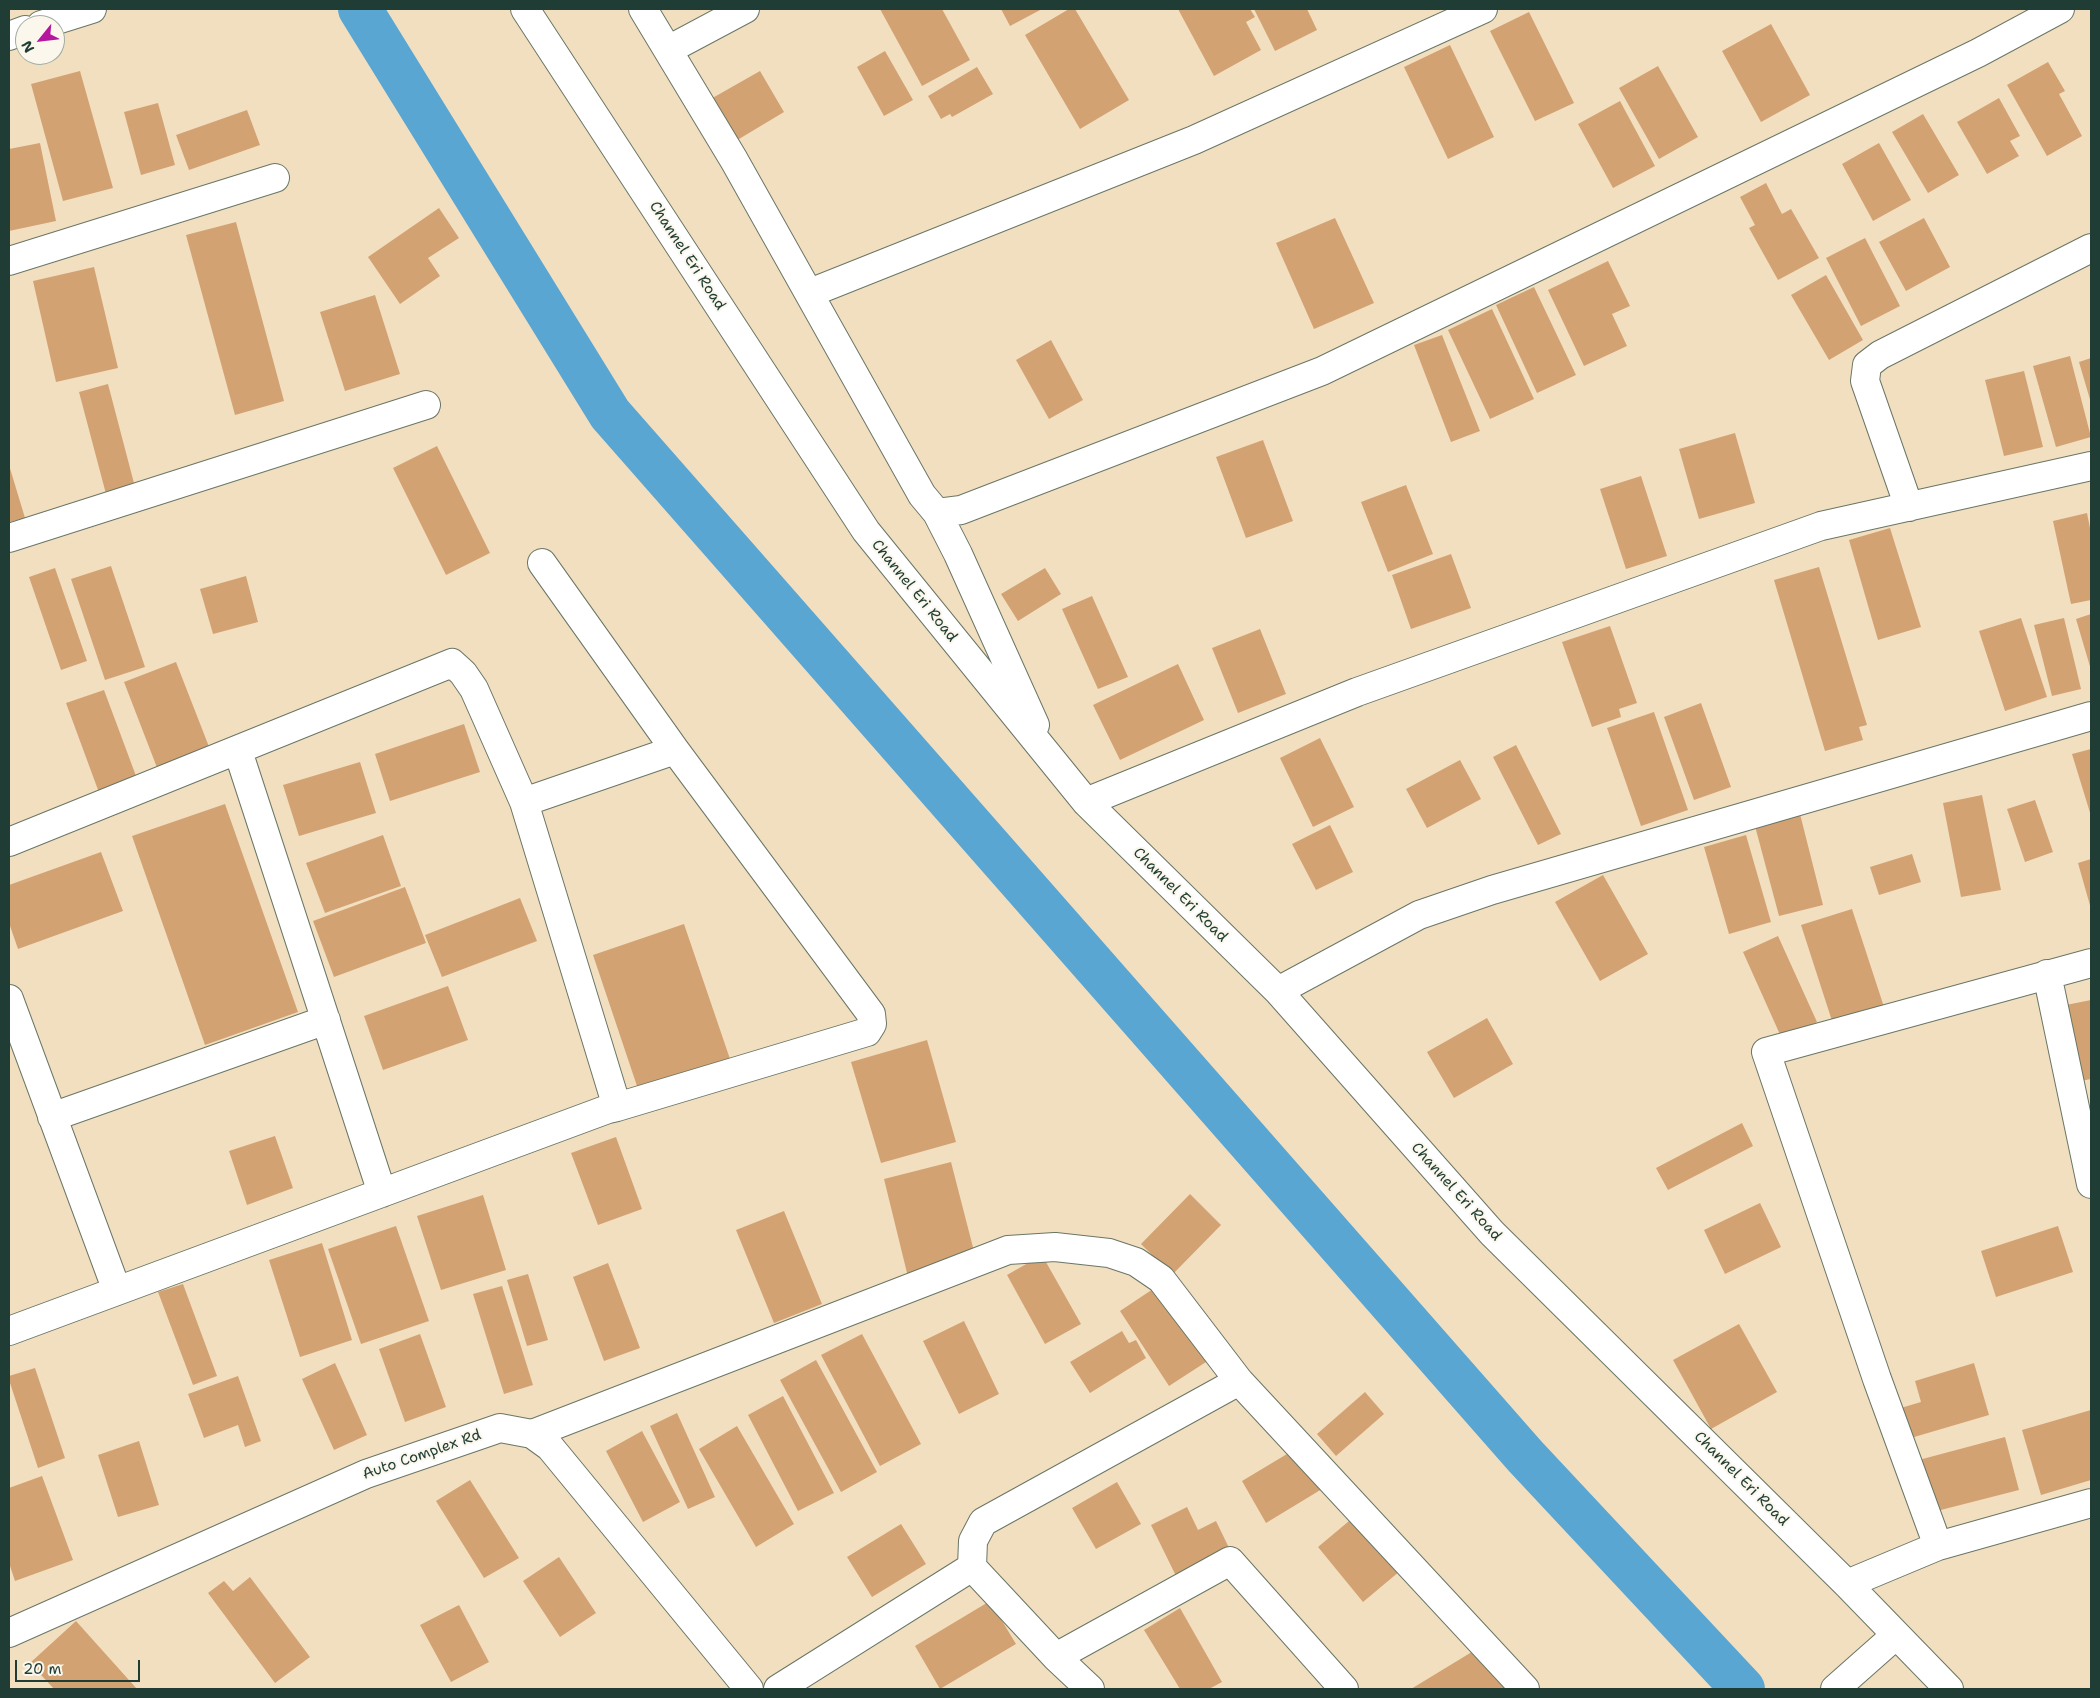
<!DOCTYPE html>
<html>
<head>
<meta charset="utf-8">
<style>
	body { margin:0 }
	#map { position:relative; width:2100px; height:1698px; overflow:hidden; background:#f2dfc0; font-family:"Shantell Sans",sans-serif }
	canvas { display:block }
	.frame { position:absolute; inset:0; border:10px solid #1f3d34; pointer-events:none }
	.north { position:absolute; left:15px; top:15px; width:50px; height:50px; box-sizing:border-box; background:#fbf7ec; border:1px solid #a3ada2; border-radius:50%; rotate:241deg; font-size:14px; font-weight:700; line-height:20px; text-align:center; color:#1f3d34 }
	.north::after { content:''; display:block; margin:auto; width:18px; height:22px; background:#b5179e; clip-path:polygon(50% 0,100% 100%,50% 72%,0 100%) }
	.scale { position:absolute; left:15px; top:1660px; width:125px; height:22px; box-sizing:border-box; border:2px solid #1f3d34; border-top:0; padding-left:6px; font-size:15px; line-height:18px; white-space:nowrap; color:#1f3d34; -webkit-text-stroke:4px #fbf7ec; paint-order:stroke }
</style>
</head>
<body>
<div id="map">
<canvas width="2100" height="1698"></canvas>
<div class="frame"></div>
<div class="north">N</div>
<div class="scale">20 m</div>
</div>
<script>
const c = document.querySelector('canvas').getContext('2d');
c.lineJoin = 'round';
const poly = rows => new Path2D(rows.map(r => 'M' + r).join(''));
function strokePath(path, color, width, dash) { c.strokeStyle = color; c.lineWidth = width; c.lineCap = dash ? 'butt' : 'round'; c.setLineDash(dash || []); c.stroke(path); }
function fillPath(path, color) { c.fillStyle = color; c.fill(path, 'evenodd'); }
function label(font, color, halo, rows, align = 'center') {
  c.font = font + ' "Shantell Sans",sans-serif'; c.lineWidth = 4; c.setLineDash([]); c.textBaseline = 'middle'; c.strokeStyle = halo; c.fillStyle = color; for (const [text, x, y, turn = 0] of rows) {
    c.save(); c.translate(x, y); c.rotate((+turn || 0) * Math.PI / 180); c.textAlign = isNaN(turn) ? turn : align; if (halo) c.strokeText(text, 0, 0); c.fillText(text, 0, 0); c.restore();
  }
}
const canal = poly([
	[360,9,610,414,1525,1456,1743,1689]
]);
const building = poly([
	[880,9,942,9,970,60,922,86],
	[1001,9,1042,9,1010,26],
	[1069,9,1075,9,1129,100,1080,129,1025,35],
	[1178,9,1250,9,1255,17,1246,22,1261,50,1214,76],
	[1254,9,1307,9,1317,30,1275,51],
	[1529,12,1574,103,1535,121,1490,31],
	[1771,24,1810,95,1761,122,1722,51],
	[1450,45,1494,137,1448,159,1404,67],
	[885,51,913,100,884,116,857,67],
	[2048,62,2065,91,2059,94,2082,136,2047,156,2007,85],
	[1658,66,1698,137,1659,159,1619,88],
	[977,67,993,94,952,117,950,114,941,119,928,96],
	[80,71,113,188,63,201,31,84],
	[760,71,784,112,734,142,709,100],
	[1999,98,2020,136,2010,141,2019,156,1987,174,1957,122],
	[1620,101,1655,166,1613,188,1578,124],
	[158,103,175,165,141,175,124,112],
	[247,110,260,145,189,170,176,135],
	[1923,114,1959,175,1928,193,1892,132],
	[40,143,56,221,9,231,9,149],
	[1879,143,1911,200,1873,221,1842,164],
	[1766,183,1782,214,1791,209,1819,258,1778,280,1749,228,1755,225,1740,197],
	[439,208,459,238,428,258,440,276,400,304,368,257],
	[1335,218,1374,303,1314,329,1276,243],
	[1924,218,1950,267,1906,291,1879,242],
	[236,222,284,401,235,415,186,235],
	[1865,238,1900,306,1861,326,1826,258],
	[1608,261,1630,306,1612,314,1627,346,1584,366,1548,290],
	[94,267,118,368,56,382,33,281],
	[1826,275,1863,340,1829,360,1791,295],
	[1534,287,1576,375,1537,393,1496,305],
	[375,295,400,374,345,391,320,312],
	[1492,309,1534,399,1490,419,1448,330],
	[1442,335,1480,431,1451,442,1414,345],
	[1051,340,1083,400,1049,419,1016,360],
	[2070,356,2091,437,2056,447,2033,366],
	[2091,358,2091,403,2079,362],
	[2024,371,2043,447,2004,456,1985,380],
	[108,384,135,487,106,494,79,392],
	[1735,433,1755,503,1699,519,1679,449],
	[1263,440,1293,521,1246,538,1216,457],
	[437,446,490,553,446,575,393,468],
	[9,465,25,518,9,522],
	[1641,476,1667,556,1626,569,1600,489],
	[1406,485,1433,554,1388,572,1361,502],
	[2087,513,2091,533,2091,600,2071,604,2053,521],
	[1890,528,1921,627,1878,640,1849,540],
	[1451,554,1471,608,1411,629,1392,575],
	[111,566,145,667,105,680,71,579],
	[1819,567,1867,725,1859,727,1863,740,1825,751,1774,580],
	[55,568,87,661,61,670,29,577],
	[1045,568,1061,594,1018,621,1001,594],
	[246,576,258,622,213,634,200,589],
	[1092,596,1128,677,1098,689,1062,609],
	[2091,614,2091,670,2076,619],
	[2021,618,2047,697,2005,711,1979,631],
	[2064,618,2081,689,2052,696,2034,625],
	[1610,626,1637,703,1619,709,1621,717,1592,727,1562,642],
	[1260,629,1286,694,1238,713,1212,648],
	[176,662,213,757,161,778,124,682],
	[1178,664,1204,720,1120,760,1093,705],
	[104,690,139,784,101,798,66,703],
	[1701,703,1731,787,1694,800,1664,717],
	[1654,712,1688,810,1641,826,1607,728],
	[464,724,480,772,390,801,375,754],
	[1320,738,1354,807,1313,827,1280,758],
	[1516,745,1561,834,1538,845,1493,757],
	[2091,749,2091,816,2072,754],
	[1460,760,1481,799,1427,828,1406,789],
	[360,762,376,813,299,836,283,785],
	[1982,795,2001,890,1961,897,1943,803],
	[2035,800,2053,852,2025,862,2007,809],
	[225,804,298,1012,205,1045,132,836],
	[1800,814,1823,905,1779,916,1755,826],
	[1330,825,1353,872,1316,890,1292,844],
	[383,835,401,886,325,913,306,863],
	[1746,835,1771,922,1729,934,1704,847],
	[101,852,123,911,18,949,9,923,9,885],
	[1912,854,1921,882,1879,895,1870,867],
	[2091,859,2091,909,2078,863],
	[1603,875,1648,954,1600,981,1555,902],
	[405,887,426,943,334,977,313,921],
	[520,898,537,941,442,977,425,935],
	[1852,909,1884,1007,1833,1024,1801,925],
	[684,924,730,1059,638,1089,593,955],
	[1778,936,1817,1022,1782,1039,1743,952],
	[448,986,468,1040,383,1070,364,1016],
	[2091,1000,2091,1079,2076,1082,2061,1006],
	[1487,1018,1513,1064,1454,1098,1427,1052],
	[927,1040,956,1142,881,1163,851,1062],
	[1742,1123,1753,1146,1668,1190,1656,1168],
	[275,1136,293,1188,247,1205,229,1151],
	[616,1137,642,1209,598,1225,571,1153],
	[951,1162,976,1259,908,1277,884,1179],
	[1190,1194,1221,1225,1172,1275,1141,1244],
	[483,1195,506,1270,441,1290,417,1216],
	[1760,1203,1781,1247,1725,1274,1704,1230],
	[784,1211,822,1304,774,1323,736,1230],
	[396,1226,429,1321,361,1344,328,1249],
	[2058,1226,2073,1272,1996,1297,1981,1251],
	[322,1243,352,1340,300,1357,269,1260],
	[1042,1255,1081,1324,1045,1344,1007,1275],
	[608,1263,640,1348,604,1361,573,1277],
	[528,1274,548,1340,527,1346,507,1280],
	[183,1284,217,1376,193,1385,158,1292],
	[502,1286,533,1385,504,1394,473,1294],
	[1156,1287,1206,1362,1169,1386,1120,1311],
	[964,1321,999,1394,959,1414,923,1341],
	[1739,1324,1777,1392,1711,1429,1673,1360],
	[1122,1331,1129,1343,1136,1340,1146,1358,1090,1393,1070,1362],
	[420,1334,446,1407,405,1422,379,1349],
	[862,1334,921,1444,880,1466,821,1355],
	[816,1360,877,1472,841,1492,780,1380],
	[335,1363,367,1435,334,1450,302,1379],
	[1974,1363,1989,1415,1904,1440,1894,1410,1921,1402,1915,1381],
	[35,1368,65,1458,38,1468,9,1380,9,1376],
	[238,1376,261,1441,245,1447,238,1425,204,1438,188,1394],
	[1365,1392,1384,1414,1336,1456,1317,1434],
	[783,1396,834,1493,798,1511,748,1415],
	[2091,1410,2091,1480,2041,1495,2022,1430],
	[677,1413,715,1497,688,1509,650,1426],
	[737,1426,794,1524,756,1547,699,1449],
	[642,1431,680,1502,643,1522,606,1451],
	[2005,1437,2019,1490,1929,1513,1915,1461],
	[139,1441,159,1505,118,1517,98,1455],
	[1297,1448,1322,1489,1266,1523,1242,1481],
	[42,1476,73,1560,15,1581,9,1563,9,1488],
	[470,1480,519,1558,484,1578,436,1501],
	[1117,1482,1141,1524,1096,1549,1072,1508],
	[1187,1507,1198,1530,1216,1521,1231,1552,1177,1578,1151,1525],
	[1355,1516,1400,1571,1363,1602,1318,1547],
	[901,1524,926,1564,872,1597,847,1557],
	[559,1557,596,1613,560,1637,523,1581],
	[250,1577,310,1657,275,1683,208,1593,224,1581,233,1591],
	[990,1601,1016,1644,940,1689,915,1646],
	[459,1605,489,1662,451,1682,420,1625],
	[1180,1608,1222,1682,1209,1689,1180,1689,1144,1630],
	[76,1621,137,1689,54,1689,30,1663],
	[1480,1647,1505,1689,1411,1689]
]);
const street = poly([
	[525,9,866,531,1086,802,1278,991,1492,1233,1847,1584,1949,1689],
	[643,9,734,160,922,495,937,513,961,510,1322,371,1978,53,2060,9],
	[41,25,92,9],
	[9,36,25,30],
	[668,50,745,9],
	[9,261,275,178],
	[810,293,1194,140,1483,9],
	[1909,507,1865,381,1867,365,1880,355,2091,248],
	[937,513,958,554,1035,725],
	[9,538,426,405],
	[542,563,675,750],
	[238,751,382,1193],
	[1086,802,1357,692,1821,526,2091,466],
	[9,842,452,663,463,673,474,689,524,802],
	[2047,974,2091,1184],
	[1278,991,1419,915,1492,890,2091,716],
	[9,999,117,1291],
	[52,1117,326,1020],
	[9,1331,608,1109,617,1107,867,1032,872,1024,871,1014,675,750,524,802,617,1107],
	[532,1434,1008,1250,1055,1247,1109,1253,1136,1262,1161,1279,1239,1381,1525,1689],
	[1938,1546,1877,1379,1766,1052,2091,963],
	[1847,1584,1938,1546,2091,1503],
	[1056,1657,1230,1561,1344,1689],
	[778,1689,972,1567],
	[1090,1689,1056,1657,972,1567,973,1541,983,1522,1239,1381],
	[1835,1689,1896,1635]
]);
const secondary = poly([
	[9,1633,366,1474,500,1428,532,1434,550,1447,749,1689]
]);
const streetNames = [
	["Channel Eri Road",687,256,57],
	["Channel Eri Road",914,591,51],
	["Channel Eri Road",1180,895,45],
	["Channel Eri Road",1456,1192,48],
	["Auto Complex Rd",422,1455,-19],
	["Channel Eri Road",1741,1479,45]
];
strokePath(canal, '#5aa6d3', 44);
fillPath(building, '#d3a273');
strokePath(street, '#697665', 30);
strokePath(secondary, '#697665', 30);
strokePath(street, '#fff', 28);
strokePath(secondary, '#fff', 28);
label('15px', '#1f3d34', '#fbf7ec', streetNames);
</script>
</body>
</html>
